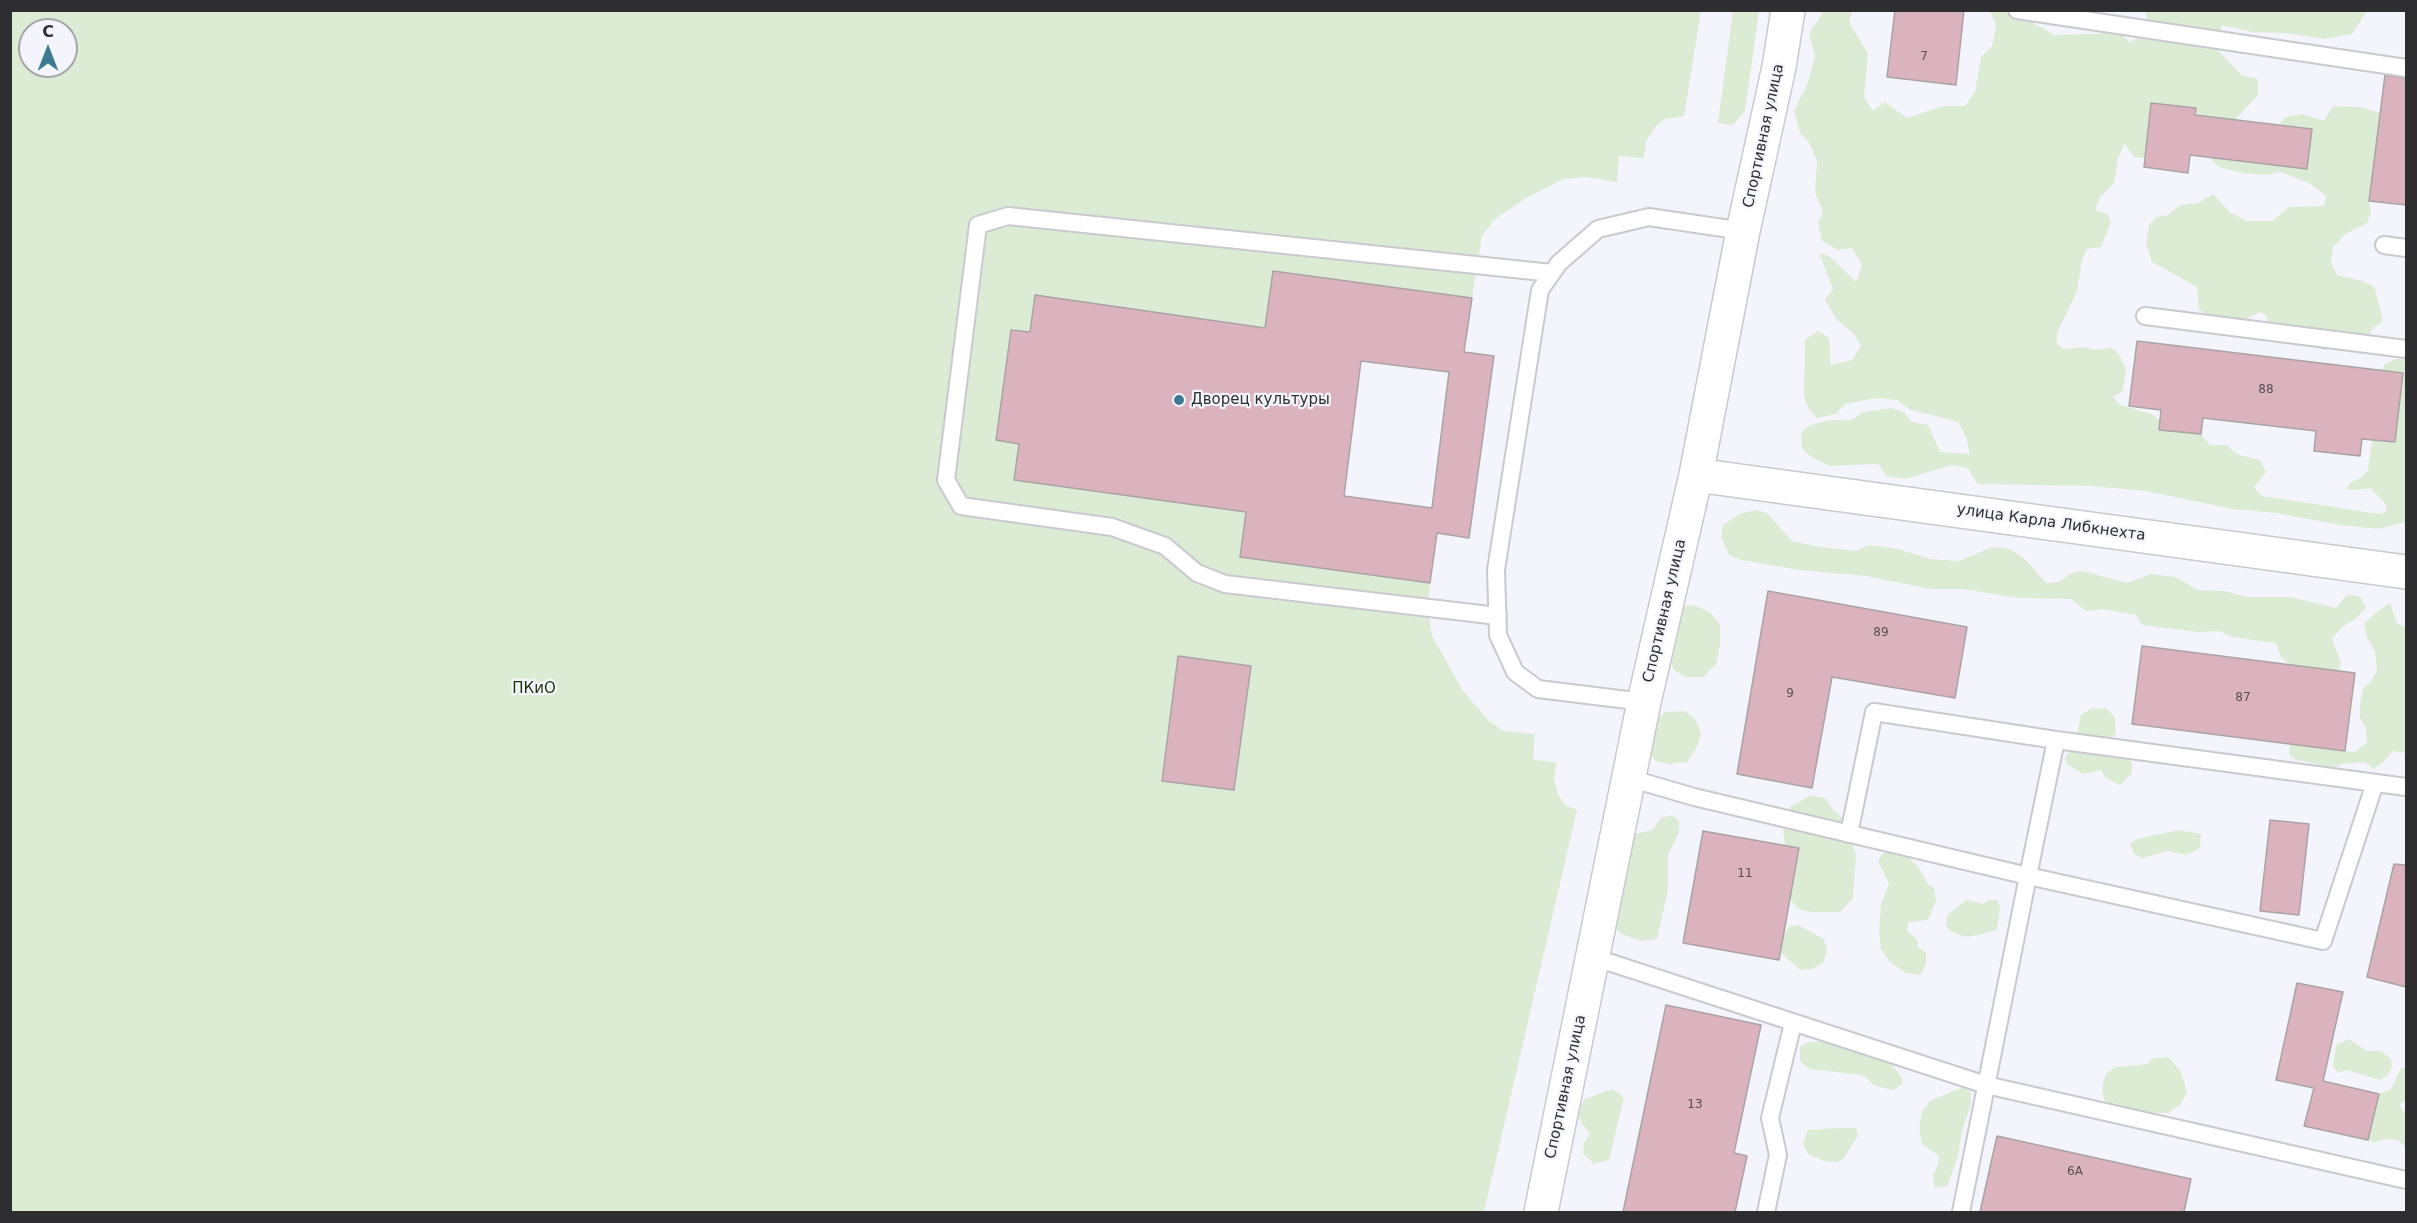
<!DOCTYPE html>
<html>
<head>
<meta charset="utf-8">
<style>
	body { margin:0 }
	#map { position:relative; width:2417px; height:1223px; overflow:hidden; background:#f4f4fc; font-family:"DejaVu Sans",sans-serif }
	canvas { display:block }
	.frame { position:absolute; inset:0; border:12px solid #2e2e31; pointer-events:none }
	.north { position:absolute; left:18px; top:18px; width:60px; height:60px; box-sizing:border-box; background:#f4f4fc; border:2px solid #a5a5ab; border-radius:50%; rotate:0deg; font-size:16px; font-weight:700; line-height:24px; text-align:center; color:#2e2e31 }
	.north::after { content:''; display:block; margin:auto; width:21px; height:27px; background:#3e7991; clip-path:polygon(50% 0,100% 100%,50% 72%,0 100%) }
</style>
</head>
<body>
<div id="map">
<canvas width="2417" height="1223"></canvas>
<div class="frame"></div>
<div class="north">С</div>
</div>
<script>
const c = document.querySelector('canvas').getContext('2d');
c.lineJoin = 'round';
function fillPath(path, color) { c.fillStyle = color; c.fill(path, 'evenodd'); }
const poly = rows => new Path2D(rows.map(r => 'M' + r).join(''));
function strokePath(path, color, width, dash) { c.strokeStyle = color; c.lineWidth = width; c.lineCap = dash ? 'butt' : 'round'; c.setLineDash(dash || []); c.stroke(path); }
function label(font, color, halo, rows, align = 'center') {
  c.font = font + ' "DejaVu Sans",sans-serif'; c.lineWidth = 4.5; c.setLineDash([]); c.textBaseline = 'middle'; c.strokeStyle = halo; c.fillStyle = color; for (const [text, x, y, turn = 0] of rows) {
    c.save(); c.translate(x, y); c.rotate((+turn || 0) * Math.PI / 180); c.textAlign = isNaN(turn) ? turn : align; if (halo) c.strokeText(text, 0, 0); c.fillText(text, 0, 0); c.restore();
  }
}
const green = poly([
	[10,11,1701,11,1684,116,1665,119,1656,126,1646,142,1644,158,1619,156,1617,182,1587,177,1563,179,1528,197,1494,220,1482,236,1472,298,1273,271,1265,328,1035,296,1030,332,1011,330,996,440,1019,444,1014,480,1246,512,1241,557,1430,583,1428,609,1432,636,1463,691,1489,721,1504,731,1535,734,1533,760,1557,762,1554,779,1558,794,1565,805,1577,810,1484,1212,11,1212],
	[30,30,66,30,66,66,30,66],
	[1733,11,1759,11,1745,111,1733,125,1718,123],
	[1824,11,1852,11,1849,22,1868,54,1864,96,1873,111,1885,102,1907,118,1944,106,1965,106,1975,92,1981,57,1992,46,1996,26,1990,11,2034,11,2029,20,2054,35,2119,33,2130,42,2150,30,2145,11,2367,11,2352,34,2325,39,2285,33,2253,32,2221,25,2224,41,2219,51,2241,75,2258,79,2258,95,2235,120,2230,160,2307,169,2312,129,2279,125,2285,117,2303,114,2324,121,2333,106,2359,107,2381,113,2369,201,2371,212,2367,223,2344,235,2333,247,2331,263,2337,275,2362,281,2374,286,2383,321,2373,328,2364,344,2333,340,2331,348,2323,350,2317,346,2313,337,2269,332,2267,317,2261,312,2247,318,2238,328,2212,324,2199,308,2197,287,2152,262,2146,243,2149,225,2156,217,2168,215,2180,205,2199,203,2213,194,2231,213,2247,221,2272,221,2289,207,2324,206,2326,196,2309,183,2280,172,2266,175,2242,173,2218,167,2205,151,2151,104,2145,158,2134,157,2124,143,2118,159,2114,183,2100,197,2095,210,2107,214,2111,222,2101,247,2087,249,2082,260,2077,291,2057,333,2057,344,2064,349,2085,347,2093,350,2111,348,2119,354,2126,369,2123,391,2113,397,2120,405,2152,414,2160,421,2159,430,2201,434,2210,445,2227,445,2236,454,2260,460,2266,472,2254,487,2262,496,2379,514,2386,512,2386,505,2371,488,2358,490,2346,489,2351,482,2361,478,2368,471,2372,440,2395,442,2403,373,2382,370,2384,365,2393,360,2406,357,2406,522,2378,529,2340,525,2276,513,2233,509,2146,491,2090,486,1977,484,1968,468,1952,465,1905,479,1887,476,1878,464,1829,466,1810,456,1802,448,1801,433,1810,425,1830,420,1852,420,1863,412,1892,408,1904,412,1912,422,1928,425,1940,452,1970,454,1966,437,1958,422,1909,409,1897,400,1876,398,1845,404,1836,414,1816,418,1807,406,1804,396,1805,340,1818,331,1829,338,1831,365,1852,360,1861,346,1854,334,1837,320,1825,300,1833,289,1819,253,1829,256,1856,282,1862,265,1852,248,1838,250,1822,241,1818,223,1823,211,1815,193,1817,161,1809,142,1800,133,1794,111,1807,85,1815,57,1809,33],
	[1755,510,1767,513,1792,541,1819,547,1857,551,1868,545,1898,549,1931,559,1959,561,1992,547,2010,549,2025,559,2046,583,2059,582,2072,573,2083,571,2127,583,2151,574,2176,577,2198,590,2225,591,2247,597,2290,597,2336,608,2347,595,2360,596,2366,608,2356,619,2342,627,2332,639,2341,663,2339,671,2290,665,2281,657,2276,643,2232,637,2219,631,2197,632,2142,625,2136,615,2103,609,2086,611,2071,599,2019,598,1964,589,1931,589,1866,576,1800,570,1742,560,1729,555,1721,537,1723,525,1740,514],
	[2390,603,2397,624,2406,627,2406,753,2393,751,2383,762,2373,769,2365,762,2342,764,2333,768,2294,759,2289,754,2290,744,2355,752,2367,742,2366,728,2360,718,2360,703,2363,689,2372,680,2377,671,2375,651,2367,637,2364,624,2378,611],
	[1694,605,1711,613,1720,625,1720,644,1716,664,1704,677,1685,677,1674,670,1668,653,1679,607],
	[2092,708,2107,709,2115,718,2116,734,2108,740,2132,763,2132,773,2120,785,2106,778,2101,770,2083,774,2067,764,2065,758,2075,743,2081,715],
	[1685,711,1696,720,1701,734,1697,747,1687,762,1668,764,1656,761,1649,753,1657,719,1666,712],
	[1811,795,1825,798,1833,810,1844,819,1856,854,1853,898,1840,912,1812,912,1801,910,1790,900,1799,849,1785,846,1782,818,1791,806],
	[1672,815,1679,821,1679,832,1668,855,1668,890,1657,939,1641,941,1621,934,1612,924,1630,848,1635,834,1652,830,1661,818],
	[2179,830,2201,834,2200,848,2187,855,2167,851,2143,858,2134,854,2130,844,2137,839],
	[1894,850,1907,856,1919,868,1928,884,1934,888,1936,900,1928,920,1908,922,1907,931,1917,939,1918,947,1926,953,1926,964,1920,975,1906,973,1889,961,1881,949,1879,932,1881,904,1889,883,1878,862,1882,854],
	[1966,900,1983,904,1988,900,1997,900,2000,907,1997,930,1979,935,1965,937,1951,931,1946,925,1947,916],
	[1798,925,1824,939,1827,951,1823,963,1812,969,1800,970,1781,953,1784,935,1789,927],
	[2349,1039,2367,1051,2381,1051,2391,1059,2392,1067,2388,1075,2380,1080,2347,1070,2338,1073,2333,1066,2336,1045],
	[1831,1041,1848,1045,1889,1063,1899,1073,1903,1083,1894,1090,1875,1086,1863,1075,1809,1069,1800,1061,1800,1047,1809,1042],
	[2168,1057,2181,1072,2187,1092,2181,1104,2168,1113,2107,1112,2102,1090,2105,1075,2115,1067,2148,1064,2153,1058],
	[2401,1068,2406,1068,2406,1101,2400,1104,2404,1114,2406,1114,2406,1148,2398,1140,2388,1139,2374,1142,2368,1140,2379,1094,2391,1089],
	[1964,1087,1971,1092,1971,1104,1962,1131,1958,1156,1947,1186,1935,1188,1933,1176,1938,1164,1939,1156,1922,1144,1919,1128,1922,1112,1931,1100],
	[1612,1089,1624,1097,1609,1160,1594,1164,1583,1154,1584,1143,1590,1133,1582,1124,1577,1112,1585,1099],
	[1837,1128,1856,1128,1858,1136,1844,1158,1838,1162,1824,1161,1808,1154,1803,1144,1808,1130]
]);
const building = poly([
	[1895,10,1964,10,1956,85,1887,77,1895,10],
	[2385,75,2406,78,2406,205,2369,201,2385,75],
	[2151,103,2196,108,2195,115,2312,129,2307,169,2190,155,2188,173,2144,167,2151,103],
	[1273,271,1472,298,1464,352,1494,356,1469,538,1437,533,1430,583,1240,557,1246,512,1014,480,1019,444,996,440,1011,330,1030,332,1035,295,1265,328,1273,271],
	[1361,361,1449,372,1432,508,1344,496,1361,361],
	[2137,341,2403,373,2395,442,2362,439,2360,456,2314,451,2316,431,2203,418,2201,434,2159,430,2161,410,2129,406,2137,341],
	[1768,591,1967,627,1955,698,1832,677,1812,788,1737,774,1768,591],
	[2142,646,2355,673,2345,751,2132,724,2142,646],
	[1178,656,1251,666,1234,790,1162,781,1178,656],
	[2270,820,2309,824,2299,915,2260,911,2270,820],
	[1703,831,1799,848,1779,960,1683,943,1703,831],
	[2394,864,2406,865,2406,987,2367,977,2394,864],
	[2297,983,2343,992,2323,1081,2379,1094,2368,1140,2304,1126,2314,1088,2276,1080,2297,983],
	[1666,1005,1761,1025,1734,1153,1747,1156,1735,1212,1623,1212,1666,1005],
	[1997,1136,2191,1179,2184,1212,1980,1212,1997,1136]
]);
const service = poly([
	[2017,10,2406,68],
	[2384,245,2406,248],
	[2145,316,2406,349],
	[1498,616,1225,584,1197,573,1165,546,1112,527,961,506,946,480,978,225,1008,216,1552,273],
	[1644,702,1538,689,1515,672,1498,635,1496,570,1540,290,1559,263,1598,229,1649,217,1743,231],
	[1629,778,1694,797,2028,876,2056,740,2406,787],
	[1849,834,1874,712,2056,740],
	[1593,957,1986,1085,2406,1180],
	[1766,1212,1778,1155,1770,1118,1793,1023],
	[1961,1212,2028,876,2323,941,2375,783]
]);
const minor = poly([
	[1696,475,2406,572],
	[1541,1212,1644,702,1696,475,1743,231,1779,67,1788,10]
]);
const markers = [
	[1179,400,6,"#3e7991"]
];
const numberNames = [
	["7",1924,57],
	["88",2266,390],
	["89",1881,633],
	["9",1790,694],
	["87",2243,698],
	["11",1745,874],
	["13",1695,1105],
	["6А",2075,1172]
];
const streetNames = [
	["Спортивная улица",1764,136,-78],
	["улица Карла Либкнехта",2051,523,8],
	["Спортивная улица",1665,611,-77],
	["Спортивная улица",1566,1087,-78]
];
const poiNames = [
	["Дворец культуры",1191,400]
];
const parkNames = [
	["ПКиО",534,689]
];
fillPath(green, '#dcecd4');
fillPath(building, '#dab3be');
strokePath(building, '#aaa3a5', 1.5);
strokePath(service, '#c9c9d0', 20);
strokePath(minor, '#c9c9d0', 36);
strokePath(service, '#fff', 16);
strokePath(minor, '#fff', 33);
for (const [x, y, r, color] of markers) { const dot = new Path2D(); dot.arc(x, y, r, 0, 2 * Math.PI); c.fillStyle = color; c.fill(dot); strokePath(dot, '#f4f4fc', 2); }
label('12px', '#594f54', null, numberNames);
label('15px', '#2e2e31', '#f4f4fc', streetNames);
label('15px', '#2e2e31', '#f4f4fc', poiNames, 'left');
label('15px', '#183305', '#f4f4fc', parkNames);
</script>
</body>
</html>
